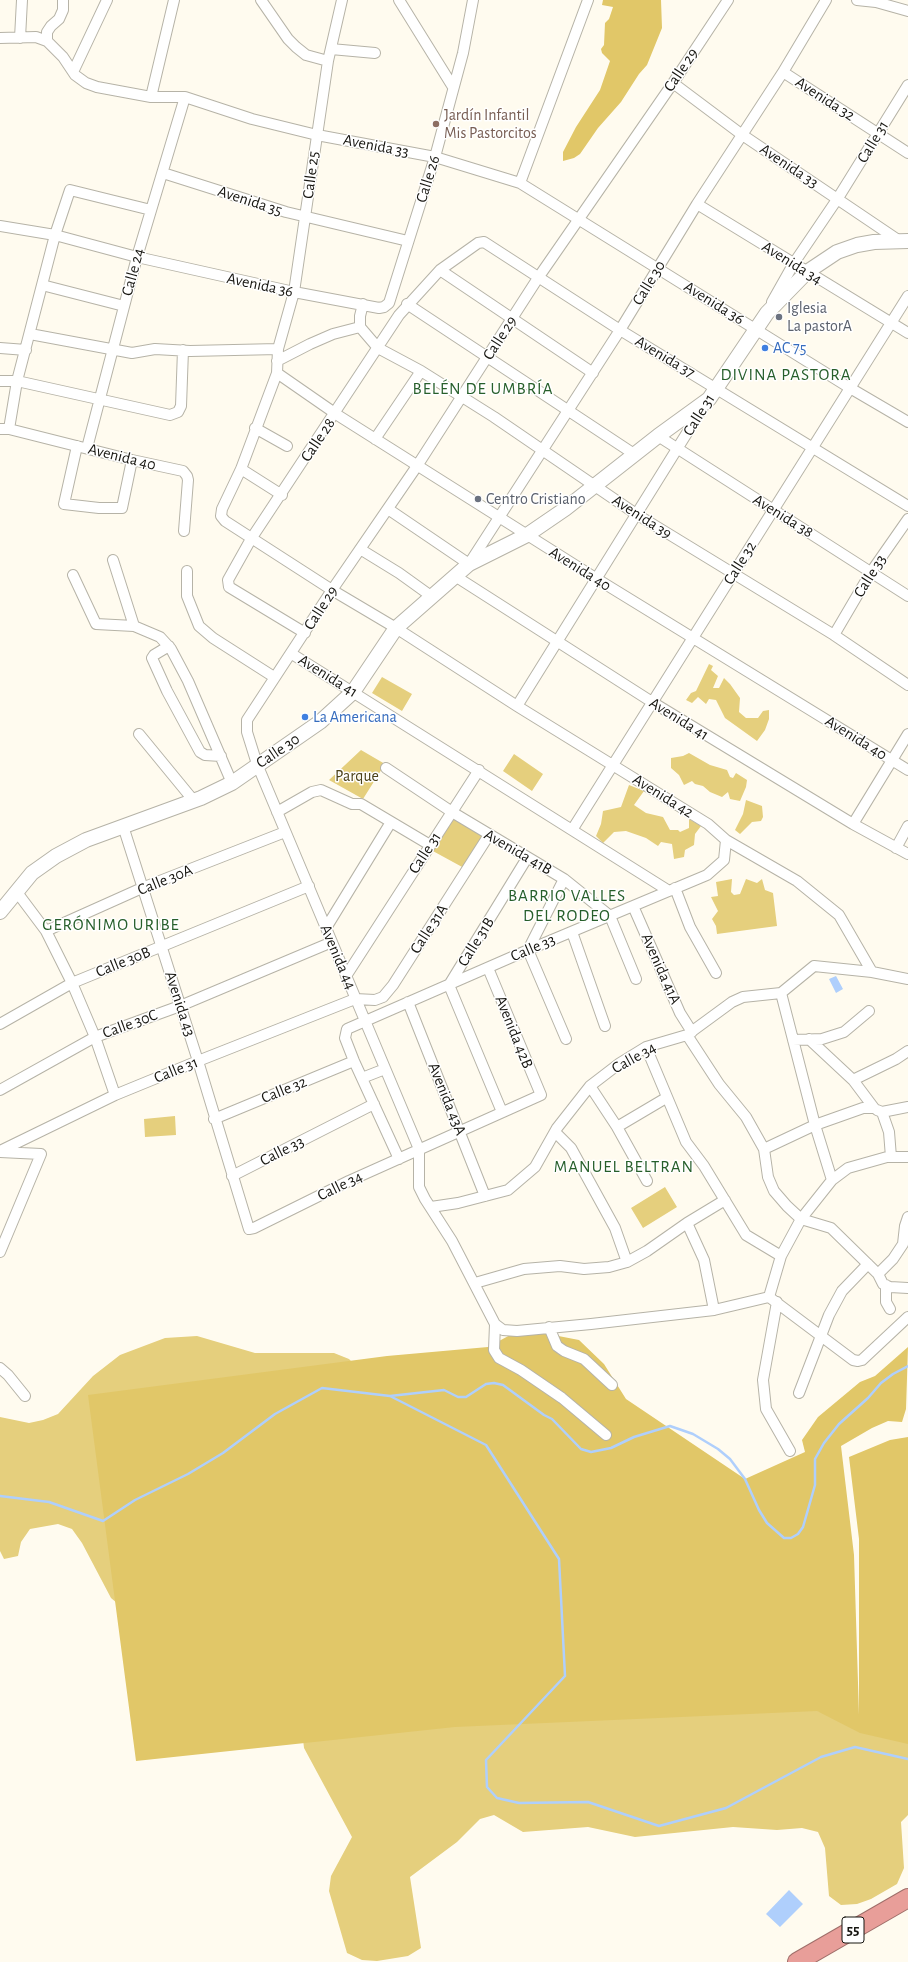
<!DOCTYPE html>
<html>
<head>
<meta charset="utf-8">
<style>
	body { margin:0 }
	canvas { display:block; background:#fffbef }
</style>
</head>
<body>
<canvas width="908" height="1962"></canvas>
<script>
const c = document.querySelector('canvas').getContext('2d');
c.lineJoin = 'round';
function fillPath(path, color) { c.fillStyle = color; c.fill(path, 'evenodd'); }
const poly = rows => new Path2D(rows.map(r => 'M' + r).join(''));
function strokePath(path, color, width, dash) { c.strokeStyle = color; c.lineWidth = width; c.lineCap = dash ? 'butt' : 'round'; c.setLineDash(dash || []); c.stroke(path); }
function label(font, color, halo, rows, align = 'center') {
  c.font = font + ' "Alegreya Sans",sans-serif'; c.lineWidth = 3; c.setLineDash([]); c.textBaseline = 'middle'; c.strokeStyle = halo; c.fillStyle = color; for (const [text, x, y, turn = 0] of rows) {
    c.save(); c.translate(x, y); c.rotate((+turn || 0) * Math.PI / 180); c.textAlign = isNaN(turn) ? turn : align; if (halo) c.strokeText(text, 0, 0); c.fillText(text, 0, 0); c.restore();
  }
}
const green = poly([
	[709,664,713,666,711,670,718,676,713,688,719,688,724,678,730,684,740,698,739,712,746,718,758,718,763,711,769,710,769,719,765,730,757,741,725,718,716,700,709,699,706,704,698,697,692,703,686,700,691,693,696,691],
	[382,677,412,694,402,711,372,693],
	[361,750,385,764,363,799,329,780],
	[689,753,710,765,727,770,730,777,733,778,736,773,747,780,746,787,740,801,730,799,728,792,722,797,710,792,703,786,695,784,692,781,684,785,679,775,671,768,671,758,683,756],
	[514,754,543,774,532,791,503,771],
	[629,785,644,791,634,805,646,813,663,817,670,830,678,830,680,832,689,828,689,819,701,826,695,834,694,845,685,850,684,857,674,859,672,844,661,842,658,846,646,838,626,831,614,832,603,843,596,836,601,824,603,811,621,807],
	[746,800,762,806,763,817,761,821,752,822,740,834,735,830,743,814],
	[452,815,486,837,464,868,431,850],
	[732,879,731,892,734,895,740,894,746,879,757,883,762,879,765,890,773,893,777,926,717,934,716,926,712,919,718,911,711,897,718,896,716,882],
	[175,1116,176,1135,145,1137,144,1119],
	[665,1187,677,1207,643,1228,631,1208],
	[197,1336,255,1353,334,1353,349,1359,360,1370,818,1711,908,1743,908,1815,901,1822,904,1868,897,1884,871,1899,857,1904,841,1905,829,1896,825,1848,818,1832,802,1828,777,1830,733,1827,635,1837,588,1827,523,1832,494,1815,480,1819,457,1842,410,1877,421,1948,408,1956,377,1961,362,1960,347,1953,329,1891,331,1876,352,1837,304,1748,300,1713,137,1620,111,1598,82,1543,72,1529,58,1524,30,1529,21,1542,18,1556,4,1559,0,1551,0,1417,29,1423,43,1420,58,1414,93,1376,120,1355,165,1338]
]);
const forest = poly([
	[603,0,661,0,662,28,647,65,639,74,621,102,598,128,580,154,574,158,563,161,563,152,576,127,600,90,610,61,602,53,601,49,604,45,605,23,609,19,613,7,602,5],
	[512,1334,548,1334,579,1340,604,1364,626,1399,745,1479,805,1452,802,1440,818,1417,860,1382,875,1376,908,1347,906,1409,902,1422,888,1421,872,1428,841,1446,854,1555,859,1715,859,1539,849,1457,890,1440,908,1437,908,1744,860,1733,817,1711,455,1727,136,1761,88,1395,387,1356,488,1347]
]);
const water = poly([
	[836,976,843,989,836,993,829,979],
	[789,1890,803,1904,780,1927,766,1914]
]);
const stream = poly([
	[390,1396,444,1390,458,1397,466,1397,486,1384,494,1383,503,1385,544,1415,552,1419,581,1449,591,1452,611,1448,634,1437,670,1426,693,1434,718,1449,730,1459,745,1479,759,1510,767,1523,784,1538,791,1538,798,1534,803,1527,815,1485,815,1459,824,1443,839,1424,868,1398,881,1383,893,1374,908,1366],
	[0,1496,49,1502,103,1521,135,1500,188,1474,223,1453,275,1414,322,1388,390,1396,486,1445,559,1559,565,1676,486,1760,487,1787,497,1798,519,1803,588,1802,659,1826,726,1808,821,1757,855,1747,908,1759]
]);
const street = poly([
	[261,0,288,39,296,47,306,55,328,61],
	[342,0,328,61,294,292,278,349,277,373,339,416,597,579,908,770],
	[399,0,453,87],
	[857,0,876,2,908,11],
	[0,38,36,37,47,41,63,57,75,75,86,83,97,87,151,97,185,97,252,119,317,135,435,157,520,183,850,388,908,422],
	[20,38,22,0],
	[47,41,47,32,51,26,59,19,63,10,63,0],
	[331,49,375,53],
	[73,72,107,0],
	[783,72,908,153],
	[673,83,741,134,901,242],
	[151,97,174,0],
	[163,173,286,212,408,241],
	[520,183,588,0],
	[697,204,908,333],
	[0,226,55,235,137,257,294,292,379,308,384,307,389,303,435,157,463,53,473,0],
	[440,270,593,373],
	[42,285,124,306],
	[772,302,794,263,838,198,908,85],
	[363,304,360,316,360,327,378,348,421,371,494,417,636,514,834,635,908,685],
	[407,304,634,454],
	[30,334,132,353,155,349,190,351,278,349],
	[0,348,26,350],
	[277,361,310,344,333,334,360,327],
	[277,373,241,469,222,509,221,516,225,521,332,590,396,628,517,706,708,824,726,840,797,881,839,915,872,972],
	[0,381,17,381,170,415,178,412,181,406,183,350],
	[255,428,287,446],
	[0,429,9,429,132,460,183,471,187,476,188,480,184,531],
	[9,429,17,381,55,235,70,190,151,210],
	[658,436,908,596],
	[375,439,421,371],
	[77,446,64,504,99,508,122,508,132,460],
	[87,448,137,257,185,97],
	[241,469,282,495],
	[388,509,469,564,620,330,697,204,783,72,826,0],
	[360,549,399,573,431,596],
	[113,560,134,626],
	[187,571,187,596,199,626,213,638,274,677],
	[73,575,96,624,134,626,160,637,171,649,188,681,232,783],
	[455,576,652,702,853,824,908,854],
	[305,633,229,587,228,580,251,539,399,315,440,270,478,243,484,242,620,330,908,506],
	[834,635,871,572,908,519],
	[169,646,154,655,152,658,167,691,200,752,205,755,221,756],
	[292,654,669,891],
	[517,706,705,404],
	[139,734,194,801],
	[386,768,452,812,564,879,610,916,636,979],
	[277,812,312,792,321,790,352,804,361,804,430,845],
	[853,824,908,734],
	[123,826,198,1061,249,1229,254,1228,349,1181,541,1095,488,968],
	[572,830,908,296],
	[896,848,908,826],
	[564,879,528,950,566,1039],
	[675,888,690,927,716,973],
	[16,891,46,931,72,983,95,1037,115,1095],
	[633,906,680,1013,692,1032],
	[326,928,391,822],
	[46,931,142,888,285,832],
	[572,932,605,1026],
	[346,976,479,770],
	[781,993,815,1125,832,1180],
	[408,1002,485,1196],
	[0,1024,72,983,309,886],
	[687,1035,719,1084,746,1117,764,1149,768,1177,774,1191,787,1206,801,1219,831,1228,878,1274,883,1284,890,1287,908,1288],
	[809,1039,853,1080],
	[793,1040,822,1039,844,1032,869,1011],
	[646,1047,686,1142,704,1166,746,1235,781,1256],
	[362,1078,385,1069],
	[590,1086,617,1127,647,1181],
	[0,1090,95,1037,180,1006,332,942],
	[877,1110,882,1112,908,1107],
	[502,1112,449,985,527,858],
	[882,1112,889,1132,891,1157],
	[214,1119,354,1061],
	[617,1127,666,1098],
	[555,1132,571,1148,615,1228,627,1262],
	[764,1149,815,1125,863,1108,874,1108,853,1080,896,1059,908,1051],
	[0,1151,115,1095,198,1061,355,999,375,1000,383,997,393,985,489,835],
	[0,1152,41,1154,0,1252],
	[399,1159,354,1061,345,1038,347,1029,528,950,707,875,724,860,726,840],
	[232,1176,374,1104],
	[431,1207,458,1203,508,1190,535,1167,557,1128,590,1086,620,1063,646,1047,687,1035,732,1002,743,997,781,993,814,966,872,972,908,979],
	[687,1223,704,1260,714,1310],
	[878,1274,893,1259,903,1244,905,1226,908,1217],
	[475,1283,524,1269,560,1266,584,1269,609,1267,627,1262,647,1251,687,1223,725,1200],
	[886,1285,886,1302,890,1309],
	[769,1297,853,1360,858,1361,862,1360,908,1317],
	[777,1302,763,1380,766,1409,790,1451],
	[495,1324,503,1330,517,1331,591,1324,714,1310,769,1297,781,1256,801,1219,832,1180,848,1168,887,1157,908,1157],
	[549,1327,557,1346,564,1351,584,1359,612,1385],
	[0,1368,8,1375,25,1396],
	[799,1393,829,1315,842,1291,868,1264],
	[606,1435,562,1398,521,1370,499,1358,494,1350,495,1324,452,1241,425,1199,419,1187,419,1149,257,764,247,732,247,720,332,590,417,466,538,278,673,83,728,0]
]);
const secondary = poly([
	[0,912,32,873,56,856,86,840,201,798,232,783,320,722,353,692,396,628,469,564,527,535,565,509,658,436,709,399,767,313,807,272,837,252,857,245,874,242,908,241]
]);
const highway = poly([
	[797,1962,908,1898]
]);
const markers = [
	[436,124,4,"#8d6e63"],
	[779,317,4,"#6b7280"],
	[765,348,4,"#3f7fe0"],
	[478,499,4,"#6b7280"],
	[305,717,4,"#3f7fe0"]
];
const shields = [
	[853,1930,22]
];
const shieldNames = [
	["55",853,1930]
];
const streetNames = [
	["Calle 29",681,70,-56],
	["Avenida 32",825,99,33],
	["Calle 31",873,142,-59],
	["Avenida 33",376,146,11],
	["Avenida 33",789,166,34],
	["Calle 25",311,175,-83],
	["Calle 26",428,179,-73],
	["Avenida 35",250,201,18],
	["Avenida 34",792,263,32],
	["Calle 24",133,272,-75],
	["Calle 30",649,283,-59],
	["Avenida 36",260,285,12],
	["Avenida 36",714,303,32],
	["Calle 29",500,338,-57],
	["Avenida 37",665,357,31],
	["Calle 31",699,415,-58],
	["Calle 28",318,440,-56],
	["Avenida 40",122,457,14],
	["Avenida 38",783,516,32],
	["Avenida 39",642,517,33],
	["Calle 32",740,563,-58],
	["Avenida 40",580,569,32],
	["Calle 33",870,576,-58],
	["Calle 29",321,608,-57],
	["Avenida 41",328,676,32],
	["Avenida 41",679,719,32],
	["Avenida 40",856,738,32],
	["Calle 30",278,751,-34],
	["Avenida 42",663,796,32],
	["Avenida 41B",518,852,30],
	["Calle 31",425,853,-57],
	["Calle 30A",165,880,-22],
	["Calle 31A",429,929,-57],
	["Calle 31B",476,942,-58],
	["Calle 33",533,948,-23],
	["Avenida 44",338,957,67],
	["Calle 30B",123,962,-22],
	["Avenida 41A",661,969,66],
	["Avenida 43",180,1004,72],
	["Calle 30C",130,1024,-20],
	["Avenida 42B",514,1032,68],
	["Calle 34",634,1058,-29],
	["Calle 31",176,1070,-22],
	["Calle 32",284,1090,-22],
	["Avenida 43A",447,1099,68],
	["Calle 33",282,1151,-27],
	["Calle 34",340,1186,-26]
];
const educationNames = [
	["Jardín Infantil",444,115],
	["Mis Pastorcitos",444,133]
];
const worshipNames = [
	["Iglesia",787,308],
	["La pastorA",787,326],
	["Centro Cristiano",486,499]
];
const shopNames = [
	["AC 75",773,348],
	["La Americana",313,717]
];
const parkNames = [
	["Parque",357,776]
];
const neighbourhoodNames = [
	["DIVINA PASTORA",786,375],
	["BELÉN DE UMBRÍA",483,389],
	["BARRIO VALLES",567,896],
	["DEL RODEO",567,916],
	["GERÓNIMO URIBE",111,925],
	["MANUEL BELTRAN",624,1167]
];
fillPath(green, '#e5cf7d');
fillPath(forest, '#e1c768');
fillPath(water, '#afcffc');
strokePath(stream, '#afcffc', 2.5);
strokePath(street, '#b6b3a7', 12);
strokePath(secondary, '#b6b3a7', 16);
strokePath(highway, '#9f6e69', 20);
strokePath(street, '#fff', 10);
strokePath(secondary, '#fff', 14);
strokePath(highway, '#e89e99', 18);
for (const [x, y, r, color] of markers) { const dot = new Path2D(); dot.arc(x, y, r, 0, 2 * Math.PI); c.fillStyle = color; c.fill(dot); strokePath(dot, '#fff', 1.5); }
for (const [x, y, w] of shields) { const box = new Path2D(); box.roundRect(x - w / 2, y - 13, w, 26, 3); c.fillStyle = '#fff'; c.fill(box); strokePath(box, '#171611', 1); }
label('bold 15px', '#171611', null, shieldNames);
label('16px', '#171611', '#fff', streetNames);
label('16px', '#785e54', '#fff', educationNames, 'left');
label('16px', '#5b616d', '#fff', worshipNames, 'left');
label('16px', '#366cbe', '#fff', shopNames, 'left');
label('16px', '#4b4118', '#fff', parkNames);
c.letterSpacing = '1px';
label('17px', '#275f2b', '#fff', neighbourhoodNames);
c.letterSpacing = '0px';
</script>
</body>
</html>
